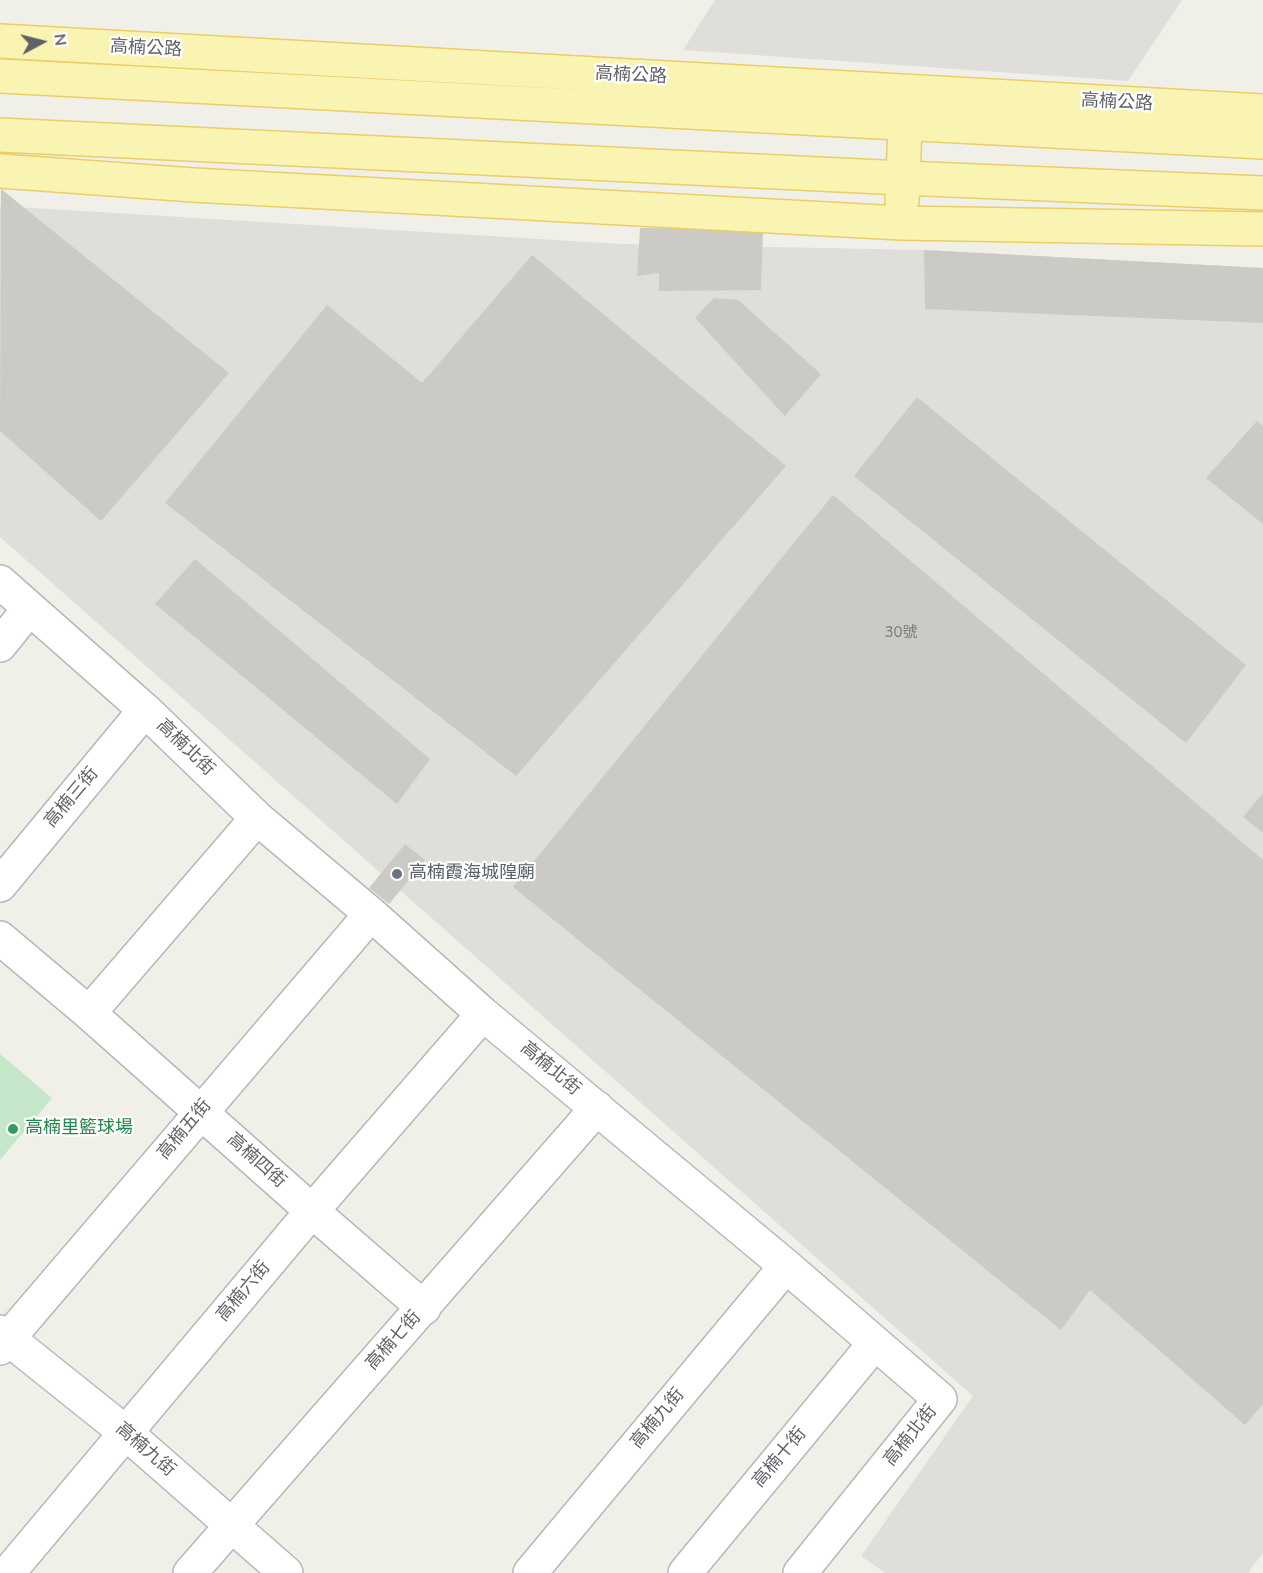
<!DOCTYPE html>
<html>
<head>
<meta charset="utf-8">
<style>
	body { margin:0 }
	#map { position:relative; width:1263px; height:1573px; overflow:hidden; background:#f0efe8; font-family:"Nunito Sans",sans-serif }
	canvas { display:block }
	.north { position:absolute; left:12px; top:12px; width:60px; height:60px; -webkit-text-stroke:4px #fff; paint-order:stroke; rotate:83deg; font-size:16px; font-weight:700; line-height:24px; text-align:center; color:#5f6267 }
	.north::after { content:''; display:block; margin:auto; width:21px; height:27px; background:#5f6267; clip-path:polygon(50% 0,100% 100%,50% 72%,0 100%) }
</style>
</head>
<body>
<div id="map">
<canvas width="1263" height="1573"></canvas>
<div class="north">N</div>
</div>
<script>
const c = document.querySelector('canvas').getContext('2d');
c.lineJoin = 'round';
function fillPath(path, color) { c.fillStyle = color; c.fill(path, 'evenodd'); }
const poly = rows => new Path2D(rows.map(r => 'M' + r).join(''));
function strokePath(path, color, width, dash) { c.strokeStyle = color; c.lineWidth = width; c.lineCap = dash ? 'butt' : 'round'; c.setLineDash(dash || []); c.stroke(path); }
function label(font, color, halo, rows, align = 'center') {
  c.font = font + ' "Nunito Sans","Noto Sans TC",sans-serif'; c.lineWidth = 4.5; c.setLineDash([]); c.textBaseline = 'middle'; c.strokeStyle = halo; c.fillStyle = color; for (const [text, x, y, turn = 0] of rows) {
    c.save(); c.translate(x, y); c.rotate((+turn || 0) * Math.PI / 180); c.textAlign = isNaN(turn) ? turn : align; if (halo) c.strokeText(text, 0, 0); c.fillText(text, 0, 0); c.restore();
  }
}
const industrial = poly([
	[715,0,1182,0,1128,81,683,50],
	[0,206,622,244,924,250,1263,268,1263,1553,1248,1573,885,1573,861,1556,973,1396,0,537]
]);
const green = poly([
	[0,1054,52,1098,0,1160]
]);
const building = poly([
	[1,189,229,373,101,521,0,431],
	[640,228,763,229,761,290,659,291,659,273,637,276],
	[924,250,1263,268,1263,323,925,309],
	[532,255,786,466,516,776,165,503,327,305,422,383],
	[714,298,738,300,821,374,785,416,695,318],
	[917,397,1246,665,1186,743,854,476],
	[1257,421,1263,426,1263,524,1206,478],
	[833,495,1263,860,1263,1404,1245,1425,1090,1290,1061,1330,513,887],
	[195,559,430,759,397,804,155,604],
	[1263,793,1263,833,1243,817],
	[405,844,425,860,389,904,369,888]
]);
const minor = poly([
	[0,582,145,710,257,818,371,914,483,1014,786,1266,940,1399,800,1573],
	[0,645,29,609],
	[0,885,145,710],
	[0,938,89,1013,312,1211,424,1308],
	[89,1013,257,818],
	[0,1332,125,1432,286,1573],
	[0,1348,371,914],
	[8,1573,312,1211,483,1014],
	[190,1573,597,1108],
	[530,1573,786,1266],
	[685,1573,875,1343]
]);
const major = poly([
	[0,41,1263,111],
	[0,76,1263,142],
	[0,135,903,178,1263,193],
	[0,171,193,185,901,223,1263,229],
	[902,201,906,102]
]);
const markers = [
	[397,874,6,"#6b7280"],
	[13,1129,6,"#2e9e5b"]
];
const numberNames = [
	["30號",901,633]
];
const streetNames = [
	["高楠公路",146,49,3],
	["高楠公路",631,76,3],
	["高楠公路",1117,103,3],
	["高楠北街",185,748,44],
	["高楠三街",72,798,-50],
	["高楠北街",550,1069,40],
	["高楠五街",185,1130,-50],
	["高楠四街",256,1161,42],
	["高楠六街",244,1292,-50],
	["高楠七街",394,1341,-48],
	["高楠九街",658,1419,-50],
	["高楠北街",911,1436,-51],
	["高楠九街",145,1450,41],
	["高楠十街",780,1458,-50]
];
const worshipNames = [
	["高楠霞海城隍廟",409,874]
];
const leisureNames = [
	["高楠里籃球場",25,1129]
];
fillPath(industrial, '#dfdeda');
fillPath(green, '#c6e6c9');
fillPath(building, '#cccac4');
strokePath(minor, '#b5b7bb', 36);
strokePath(major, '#eace67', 36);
strokePath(minor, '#fff', 33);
strokePath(major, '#faf4b3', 33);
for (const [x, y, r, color] of markers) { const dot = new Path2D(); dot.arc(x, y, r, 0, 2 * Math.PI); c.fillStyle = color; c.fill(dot); strokePath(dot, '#fff', 2); }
label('15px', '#7a7c7e', null, numberNames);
label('18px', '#5f6267', '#fff', streetNames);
label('18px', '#5b616d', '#fff', worshipNames, 'left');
label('18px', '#27864d', '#fff', leisureNames, 'left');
</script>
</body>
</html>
